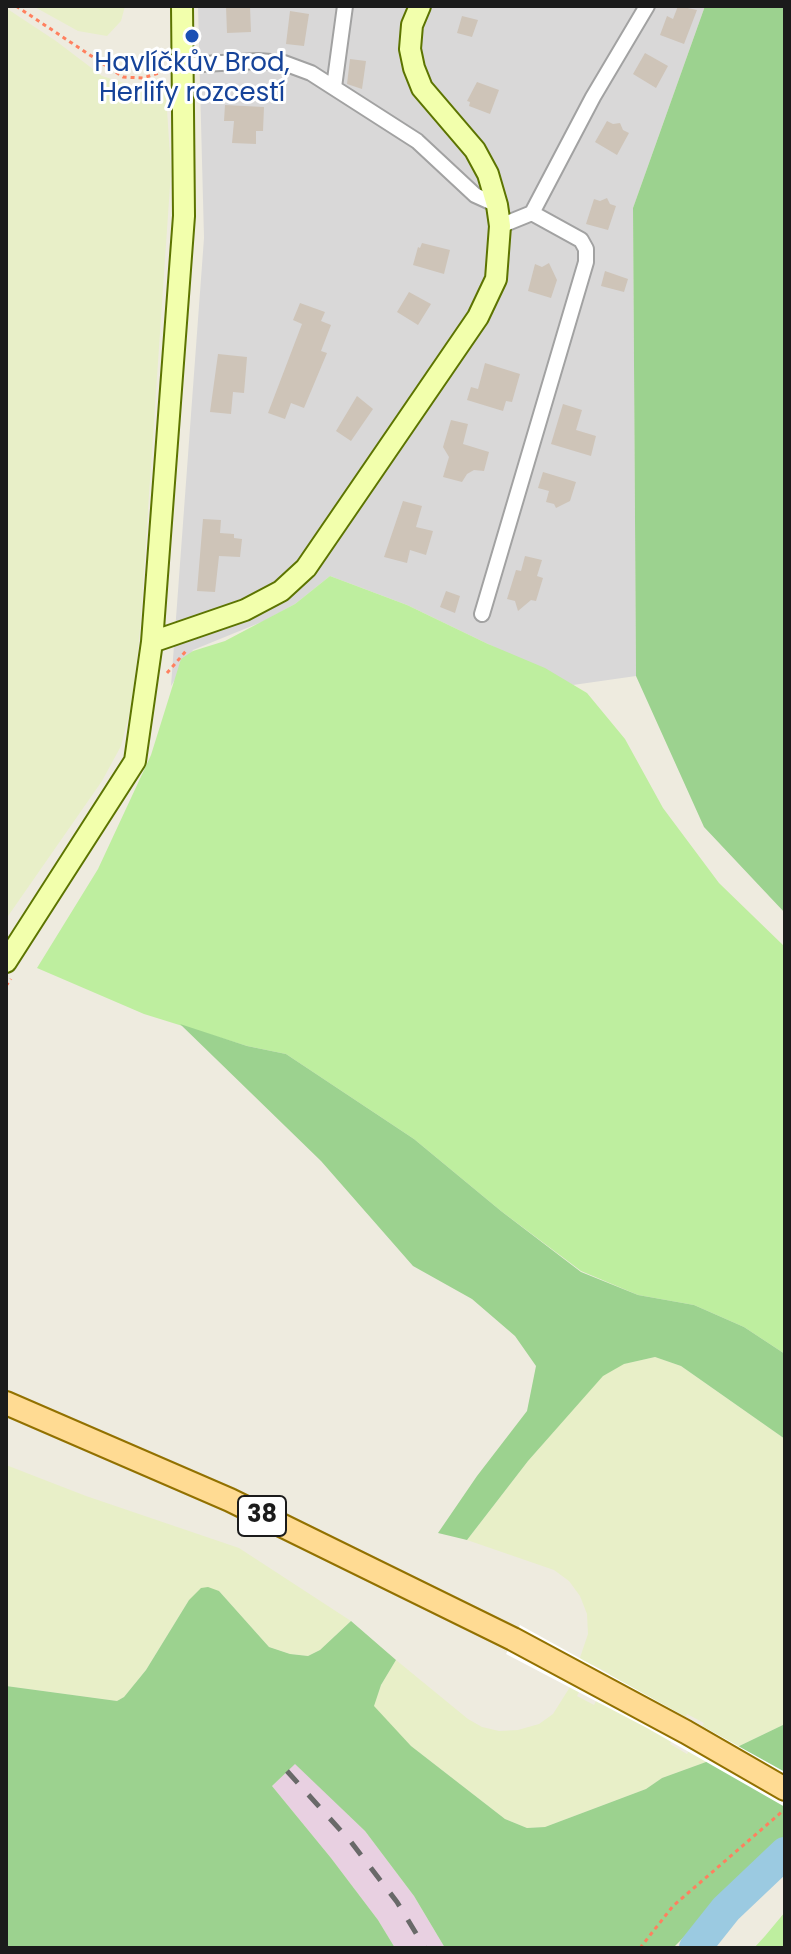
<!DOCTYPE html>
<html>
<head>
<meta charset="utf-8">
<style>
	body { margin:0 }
	#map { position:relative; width:791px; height:1954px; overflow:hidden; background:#eeebdf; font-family:Poppins,sans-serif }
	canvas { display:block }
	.frame { position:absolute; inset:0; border:8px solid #1b1b1b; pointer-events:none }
</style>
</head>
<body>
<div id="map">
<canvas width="791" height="1954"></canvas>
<div class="frame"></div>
</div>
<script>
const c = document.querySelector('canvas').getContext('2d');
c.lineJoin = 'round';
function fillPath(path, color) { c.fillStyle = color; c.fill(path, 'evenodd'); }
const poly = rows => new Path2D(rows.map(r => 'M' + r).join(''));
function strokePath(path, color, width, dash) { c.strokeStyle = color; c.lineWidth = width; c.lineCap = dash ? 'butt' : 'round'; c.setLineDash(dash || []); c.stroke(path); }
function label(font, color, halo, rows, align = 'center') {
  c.font = font + ' Poppins,sans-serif'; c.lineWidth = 6; c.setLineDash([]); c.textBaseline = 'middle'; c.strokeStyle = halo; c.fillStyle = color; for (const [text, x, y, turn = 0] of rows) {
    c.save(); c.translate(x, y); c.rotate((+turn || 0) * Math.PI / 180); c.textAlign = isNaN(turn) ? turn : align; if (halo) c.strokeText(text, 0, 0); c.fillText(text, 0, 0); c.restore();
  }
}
const residential = poly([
	[198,6,705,6,633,208,636,676,573,685,407,605,330,576,295,604,264,621,193,650,171,686,204,238]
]);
const industrial = poly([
	[295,1763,365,1831,414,1896,445,1948,395,1948,378,1920,331,1858,272,1786]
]);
const farmland = poly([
	[33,6,125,6,121,21,107,36,78,31],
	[6,8,56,41,102,76,133,86,161,85,166,94,171,171,139,642,131,707,121,746,102,781,6,919],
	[655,1357,681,1366,785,1439,785,1724,706,1762,662,1778,646,1789,545,1827,527,1828,505,1819,411,1746,373,1706,381,1685,396,1660,468,1719,482,1727,499,1731,518,1730,539,1724,553,1714,570,1687,588,1634,587,1614,580,1596,569,1581,554,1570,467,1540,528,1461,603,1375,623,1364],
	[593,1665,610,1674,594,1705,577,1696],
	[687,1714,704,1723,687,1754,670,1744],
	[6,1465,86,1496,239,1548,351,1621,320,1650,308,1656,290,1654,269,1647,219,1591,189,1600,146,1670,124,1697,117,1701,6,1686]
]);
const grass = poly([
	[330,576,407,605,488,644,545,668,587,693,625,739,663,808,719,883,785,947,785,1354,744,1327,694,1305,638,1295,581,1271,501,1211,414,1139,286,1054,247,1046,144,1014,37,968,98,869,151,755,181,659,193,651,225,641,295,604],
	[785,1912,785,1948,754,1948,765,1936]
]);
const forest = poly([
	[705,6,785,6,785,913,704,827,636,676,633,208],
	[180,1024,247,1046,286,1054,414,1139,501,1211,581,1272,638,1295,694,1305,744,1327,785,1354,785,1439,681,1366,655,1357,624,1364,603,1376,528,1461,467,1540,438,1533,477,1476,527,1411,536,1366,515,1336,472,1299,413,1266,321,1161],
	[208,1587,219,1591,269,1647,290,1654,308,1656,320,1650,351,1621,396,1660,381,1685,374,1706,411,1746,505,1819,527,1828,545,1827,646,1789,662,1778,706,1762,785,1724,785,1836,673,1948,445,1948,414,1896,365,1831,295,1764,272,1786,331,1858,378,1920,395,1948,6,1948,6,1686,117,1701,124,1697,146,1670,189,1600,201,1588]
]);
const pier = poly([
	[520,1625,785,1772,785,1807,647,1728,506,1654]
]);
const river = poly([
	[695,1948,726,1909,785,1853]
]);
const building = poly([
	[226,6,250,6,251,32,227,33],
	[678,6,697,10,684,44,660,35,667,16,673,19],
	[290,11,309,14,304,46,286,44],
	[462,16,478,20,472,37,457,33],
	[645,53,668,66,656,88,633,74],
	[350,59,366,61,362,89,347,84],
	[477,82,499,90,490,114,469,106,470,102,467,101],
	[225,105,264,107,263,131,256,131,256,144,232,143,234,121,224,121],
	[607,121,613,124,620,123,623,130,629,133,617,155,595,142],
	[607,198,610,204,616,206,608,230,586,224,594,199,600,201],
	[422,243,450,250,444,274,413,265,418,247,420,248],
	[549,263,557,280,551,298,528,291,535,264,542,267],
	[605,271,628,279,624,292,601,286],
	[409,292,431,304,418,325,397,312],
	[300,303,325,312,321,321,331,325,321,351,327,353,304,408,291,403,285,419,268,413,302,324,293,320],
	[218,354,247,357,244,393,233,392,231,414,210,412],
	[485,363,520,374,512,402,506,401,503,411,467,400,471,387,478,389],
	[357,396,373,409,351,441,336,431],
	[563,404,582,410,576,430,596,436,591,456,551,444],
	[451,420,468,424,463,444,489,452,484,471,474,470,467,474,462,482,443,477,449,457,443,447],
	[543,472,576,482,570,501,556,508,554,504,546,502,549,491,538,488],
	[403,501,422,506,416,527,433,531,426,555,410,550,407,563,384,557],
	[203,519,221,520,220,533,234,534,234,538,242,539,240,557,219,556,215,592,197,591],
	[525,556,542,560,537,576,543,578,536,601,531,600,518,611,515,601,507,599,516,570,521,571],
	[446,591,460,596,455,613,440,607]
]);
const path = poly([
	[16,6,123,77,143,78,165,71],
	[167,673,186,651],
	[6,986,11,979],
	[640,1948,673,1906,784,1810]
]);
const street = poly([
	[184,65,258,61,284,63,311,73,417,141,475,195,497,205],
	[334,87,345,6],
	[500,226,532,213,593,97,647,6],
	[482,614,586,262,586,249,581,240,532,213]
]);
const secondary = poly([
	[152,642,245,610,281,591,306,568,478,317,496,279,500,226,497,205,488,174,475,150,422,88,414,68,410,49,412,25,420,6],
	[6,962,135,761,152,642,184,216,182,6]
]);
const primary = poly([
	[6,1403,230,1500,513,1639,686,1732,785,1789]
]);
const rail = poly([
	[287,1771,351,1842,397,1902,425,1948]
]);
const markers = [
	[192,36,8,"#1a4fb4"]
];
const shields = [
	[262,1516,48]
];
const shieldNames = [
	["38",262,1516]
];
const transitNames = [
	["Havlíčkův Brod,",192,64],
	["Herlify rozcestí",192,94]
];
fillPath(residential, '#d9d8d8');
fillPath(industrial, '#e8d0e1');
fillPath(farmland, '#e8efc8');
fillPath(grass, '#beee9f');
fillPath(forest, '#9cd28f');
fillPath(pier, '#fff');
strokePath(river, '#9bcae1', 32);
fillPath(building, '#cec4b8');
strokePath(street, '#a2a2a2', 18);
strokePath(secondary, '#5c7400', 24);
strokePath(primary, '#927100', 26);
strokePath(path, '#ff805f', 3, [4, 4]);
strokePath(street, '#fff', 14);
strokePath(secondary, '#f2ffac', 20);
strokePath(primary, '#ffdb93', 22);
strokePath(rail, '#696969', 5, [16, 16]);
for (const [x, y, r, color] of markers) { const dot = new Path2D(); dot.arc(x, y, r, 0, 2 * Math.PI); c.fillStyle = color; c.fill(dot); strokePath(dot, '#fff', 3); }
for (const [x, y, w] of shields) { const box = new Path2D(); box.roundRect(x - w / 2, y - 20, w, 40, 6); c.fillStyle = '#fff'; c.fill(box); strokePath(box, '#1b1b1b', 2); }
label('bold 24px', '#1b1b1b', null, shieldNames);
label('26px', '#164399', '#fff', transitNames);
</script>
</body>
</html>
